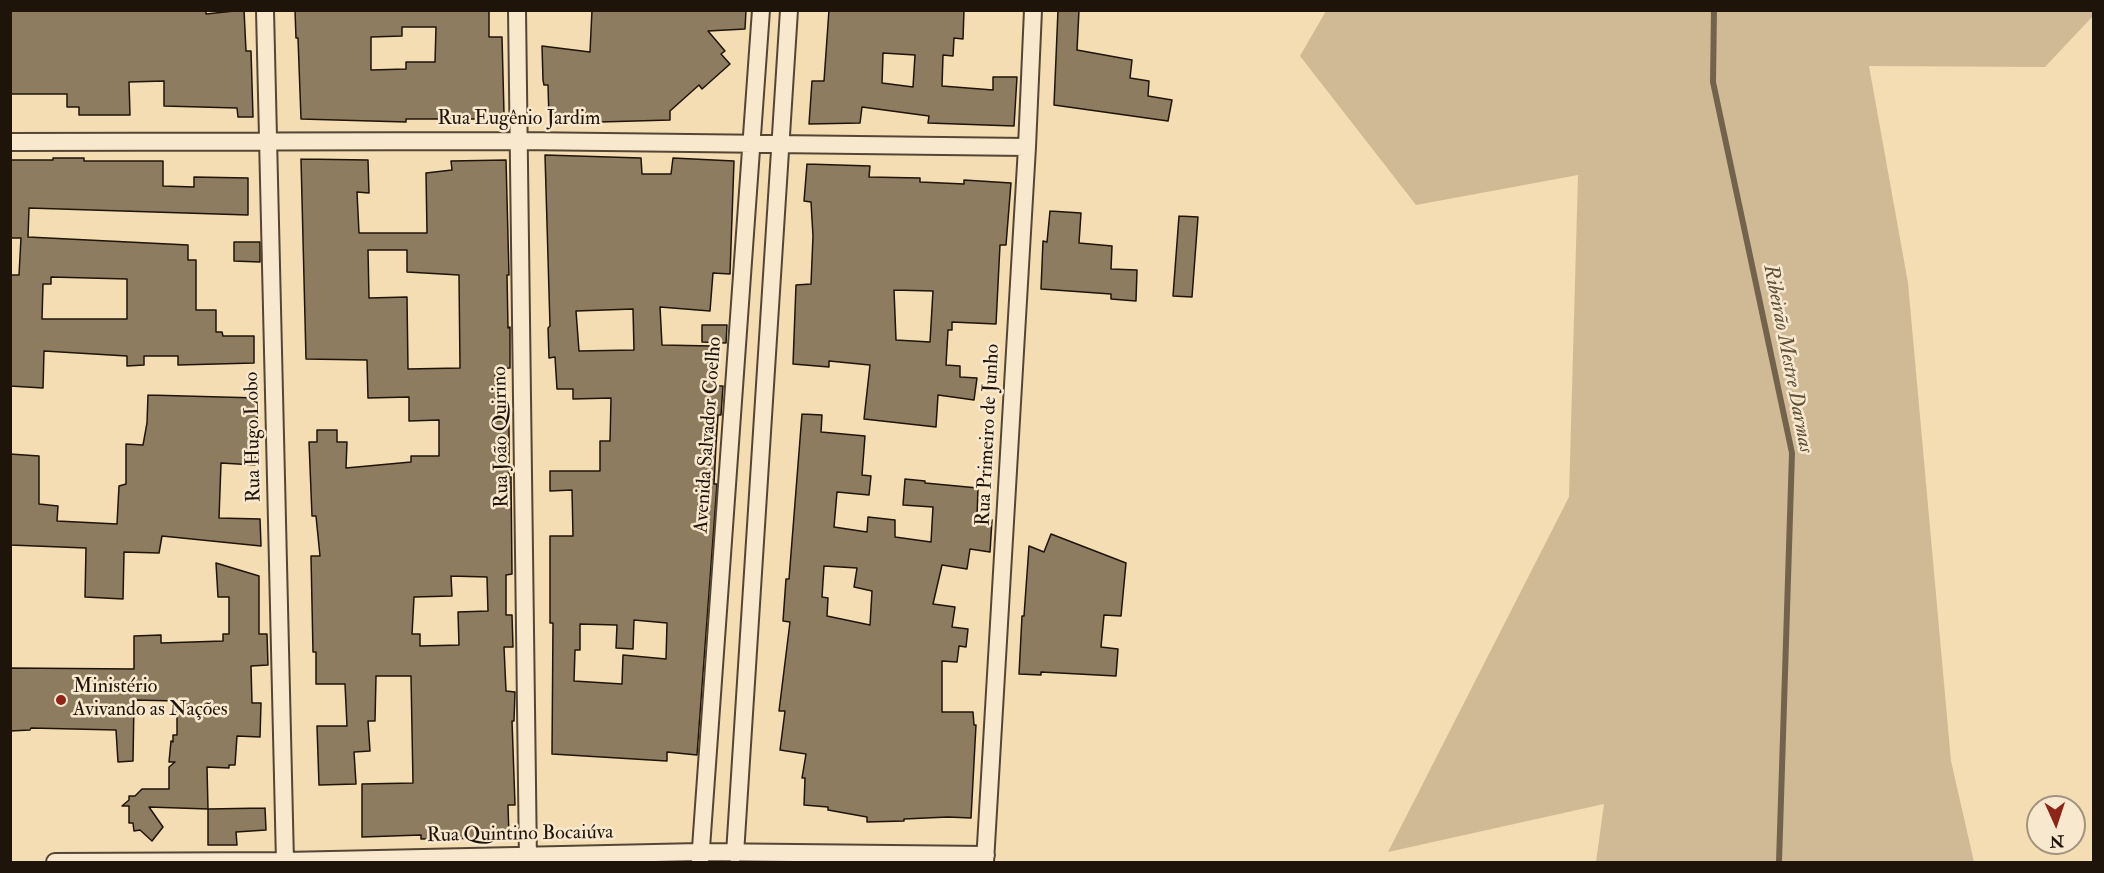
<!DOCTYPE html>
<html>
<head>
<meta charset="utf-8">
<style>
	body { margin:0 }
	#map { position:relative; width:2104px; height:873px; overflow:hidden; background:#f4dcb3; font-family:"IM FELL Double Pica",serif }
	canvas { display:block }
	.frame { position:absolute; inset:0; border:12px solid #1f1409; pointer-events:none }
	.north { position:absolute; left:2026px; top:795px; width:60px; height:60px; box-sizing:border-box; background:#f8e8ce; border:2px solid #a1937f; border-radius:50%; rotate:177deg; font-size:16px; font-weight:700; line-height:24px; text-align:center; color:#1f1409 }
	.north::after { content:''; display:block; margin:auto; width:21px; height:27px; background:#8f2418; clip-path:polygon(50% 0,100% 100%,50% 72%,0 100%) }
</style>
</head>
<body>
<div id="map">
<canvas width="2104" height="873"></canvas>
<div class="frame"></div>
<div class="north">N</div>
</div>
<script>
const c = document.querySelector('canvas').getContext('2d');
c.lineJoin = 'round';
function fillPath(path, color) { c.fillStyle = color; c.fill(path, 'evenodd'); }
const poly = rows => new Path2D(rows.map(r => 'M' + r).join(''));
function strokePath(path, color, width, dash) { c.strokeStyle = color; c.lineWidth = width; c.lineCap = dash ? 'butt' : 'round'; c.setLineDash(dash || []); c.stroke(path); }
function label(font, color, halo, rows, align = 'center') {
  c.font = font + ' "IM FELL Double Pica",serif'; c.lineWidth = 5; c.setLineDash([]); c.textBaseline = 'middle'; c.strokeStyle = halo; c.fillStyle = color; for (const [text, x, y, turn = 0] of rows) {
    c.save(); c.translate(x, y); c.rotate((+turn || 0) * Math.PI / 180); c.textAlign = isNaN(turn) ? turn : align; if (halo) c.strokeText(text, 0, 0); c.fillText(text, 0, 0); c.restore();
  }
}
const green = poly([
	[1326,11,2093,11,2093,16,2045,67,1869,66,1908,283,1951,761,1974,862,1596,862,1604,804,1388,852,1569,497,1578,175,1416,205,1300,56]
]);
const stream = poly([
	[1714,10,1713,82,1792,453,1779,862]
]);
const building = poly([
	[10,10,206,10,206,14,244,10,246,51,251,51,253,117,238,117,237,108,164,106,164,81,129,82,130,115,79,115,79,107,67,107,67,94,10,94,10,10],
	[295,10,489,10,489,37,502,37,504,114,498,119,406,119,406,122,301,119,298,38,296,38,295,10],
	[402,27,436,27,435,62,406,62,406,69,371,70,371,37,402,36,402,27],
	[592,10,746,10,745,29,708,31,725,51,721,54,730,64,702,89,699,85,670,111,670,120,600,122,600,119,549,119,548,85,544,85,543,80,542,46,590,52,592,10],
	[829,10,964,10,963,39,954,38,953,56,943,55,942,86,993,90,993,77,1017,77,1014,126,928,123,929,116,862,107,860,123,809,124,812,81,824,81,829,10],
	[883,53,915,55,913,87,882,83,883,53],
	[1058,10,1079,10,1077,50,1132,60,1130,78,1149,81,1148,96,1172,100,1168,121,1054,105,1058,10],
	[545,155,641,158,642,174,671,174,673,158,734,161,730,274,713,273,710,311,660,307,662,345,712,346,711,375,717,375,717,386,723,386,721,415,718,415,716,445,714,484,717,484,697,755,667,752,667,761,552,754,553,623,550,623,550,536,573,536,572,490,550,491,550,471,600,471,600,441,610,441,611,398,573,399,573,389,557,389,555,357,549,358,548,328,550,326,545,155],
	[633,309,634,350,579,351,576,311,633,309],
	[634,620,667,623,666,659,623,655,622,684,574,681,575,650,580,650,580,624,617,625,616,648,633,649,634,620],
	[53,158,84,158,84,161,163,161,163,186,194,187,194,177,248,178,248,215,29,208,28,237,188,245,188,260,196,260,196,310,216,310,216,332,222,332,223,336,254,336,254,363,178,365,178,356,144,356,144,365,127,366,127,356,44,351,43,388,10,386,10,275,19,275,21,238,10,238,10,160,53,160,53,158],
	[51,277,127,279,127,319,42,319,43,284,51,284,51,277],
	[301,159,368,160,369,193,357,192,359,233,427,233,426,173,452,170,451,161,506,160,509,275,507,275,508,328,510,327,510,368,495,369,496,421,509,420,509,477,511,477,512,574,506,575,506,615,512,615,513,647,504,647,506,691,515,692,514,721,512,721,515,805,508,805,509,838,421,839,421,835,362,837,362,784,413,783,411,676,376,676,375,721,368,721,370,751,354,752,356,784,319,785,317,726,347,726,345,684,316,684,316,652,313,652,311,556,320,556,316,516,312,516,309,442,317,442,317,430,337,430,337,442,347,442,346,468,411,462,411,456,439,456,439,420,409,421,409,397,368,398,367,360,306,359,301,159],
	[368,250,407,250,407,272,459,275,460,368,408,369,407,297,369,298,368,250],
	[451,576,487,577,488,611,458,612,459,645,420,646,420,634,412,634,414,597,452,596,451,576],
	[807,164,870,166,869,177,920,178,920,182,964,184,964,180,1011,183,1006,245,1000,245,996,324,952,322,952,330,948,330,946,365,960,366,960,377,977,378,974,400,938,395,936,427,864,419,870,365,829,361,829,367,793,364,796,285,811,284,813,236,811,202,804,201,807,164],
	[894,290,933,291,930,342,896,340,894,290],
	[1050,211,1081,213,1079,243,1112,246,1111,269,1137,270,1136,301,1111,299,1111,294,1041,289,1043,241,1047,242,1050,211],
	[1179,216,1198,217,1192,297,1173,296,1179,216],
	[234,242,260,242,260,262,234,261,234,242],
	[702,325,727,325,726,343,702,342,702,325],
	[148,395,258,398,255,465,221,463,219,518,260,519,261,546,162,536,159,553,124,552,123,599,85,597,86,548,10,545,10,454,39,456,39,504,58,506,57,521,117,524,119,486,126,484,126,444,143,445,147,423,148,395],
	[802,414,822,415,821,432,865,436,862,475,871,476,869,495,837,492,834,527,867,532,868,517,895,520,895,537,931,542,933,507,903,505,905,479,925,481,925,483,978,488,977,518,992,520,990,552,970,549,967,569,942,565,933,604,955,607,952,627,968,629,966,647,959,646,957,662,942,661,942,712,973,712,974,725,976,725,971,818,948,817,904,819,904,821,867,822,867,817,828,810,828,807,804,805,805,778,802,778,806,754,780,750,785,711,779,711,790,622,783,621,786,579,789,579,802,414],
	[824,566,857,568,854,587,872,591,870,625,827,616,828,598,822,597,824,566],
	[1051,534,1126,563,1121,616,1104,615,1101,647,1118,649,1116,676,1041,672,1041,675,1019,674,1022,616,1024,616,1029,546,1044,552,1051,534],
	[216,563,259,576,259,634,267,634,268,665,251,666,252,703,261,703,260,737,237,736,235,765,229,765,229,768,207,767,208,809,149,807,163,827,152,841,140,830,134,831,133,823,129,823,129,806,122,806,129,800,129,796,135,796,142,789,169,789,169,767,175,762,169,762,171,741,173,742,173,735,177,735,177,701,134,700,133,761,118,762,116,730,31,728,30,730,10,731,10,668,134,669,134,636,161,635,161,643,223,641,223,634,229,634,229,597,218,597,216,563],
	[265,808,266,830,236,832,237,845,208,845,208,809,265,808]
]);
const minor = poly([
	[265,10,285,862],
	[517,10,528,862],
	[10,142,520,141,1027,147],
	[735,854,789,10],
	[55,862,285,861,700,852,986,855],
	[700,862,761,10],
	[985,862,1027,147,1033,10]
]);
const markers = [
	[61,700,6,"#8f2418"]
];
const streetNames = [
	["Rua Eugênio Jardim",519,120],
	["Avenida Salvador Coelho",709,435,-86],
	["Rua Primeiro de Junho",989,435,-87],
	["Rua Hugo Lobo",254,437,-91],
	["Rua João Quirino",502,437,-91],
	["Rua Quintino Bocaiúva",520,835,-1]
];
const poiNames = [
	["Ministério",73,688],
	["Avivando as Nações",73,711]
];
const waterNames = [
	["Ribeirão Mestre Darmas",1787,359,79]
];
fillPath(green, '#d0ba96');
strokePath(stream, '#74634c', 6);
fillPath(building, '#8e7c61');
strokePath(building, '#1f1409', 1.5);
strokePath(minor, '#544634', 20);
strokePath(minor, '#f8e8ce', 16);
for (const [x, y, r, color] of markers) { const dot = new Path2D(); dot.arc(x, y, r, 0, 2 * Math.PI); c.fillStyle = color; c.fill(dot); strokePath(dot, '#f8e8ce', 2); }
label('20px', '#1f1409', '#f8e8ce', streetNames);
label('20px', '#1f1409', '#f8e8ce', poiNames, 'left');
label('italic 21px', '#5e4f3b', '#f8e8ce', waterNames);
</script>
</body>
</html>
